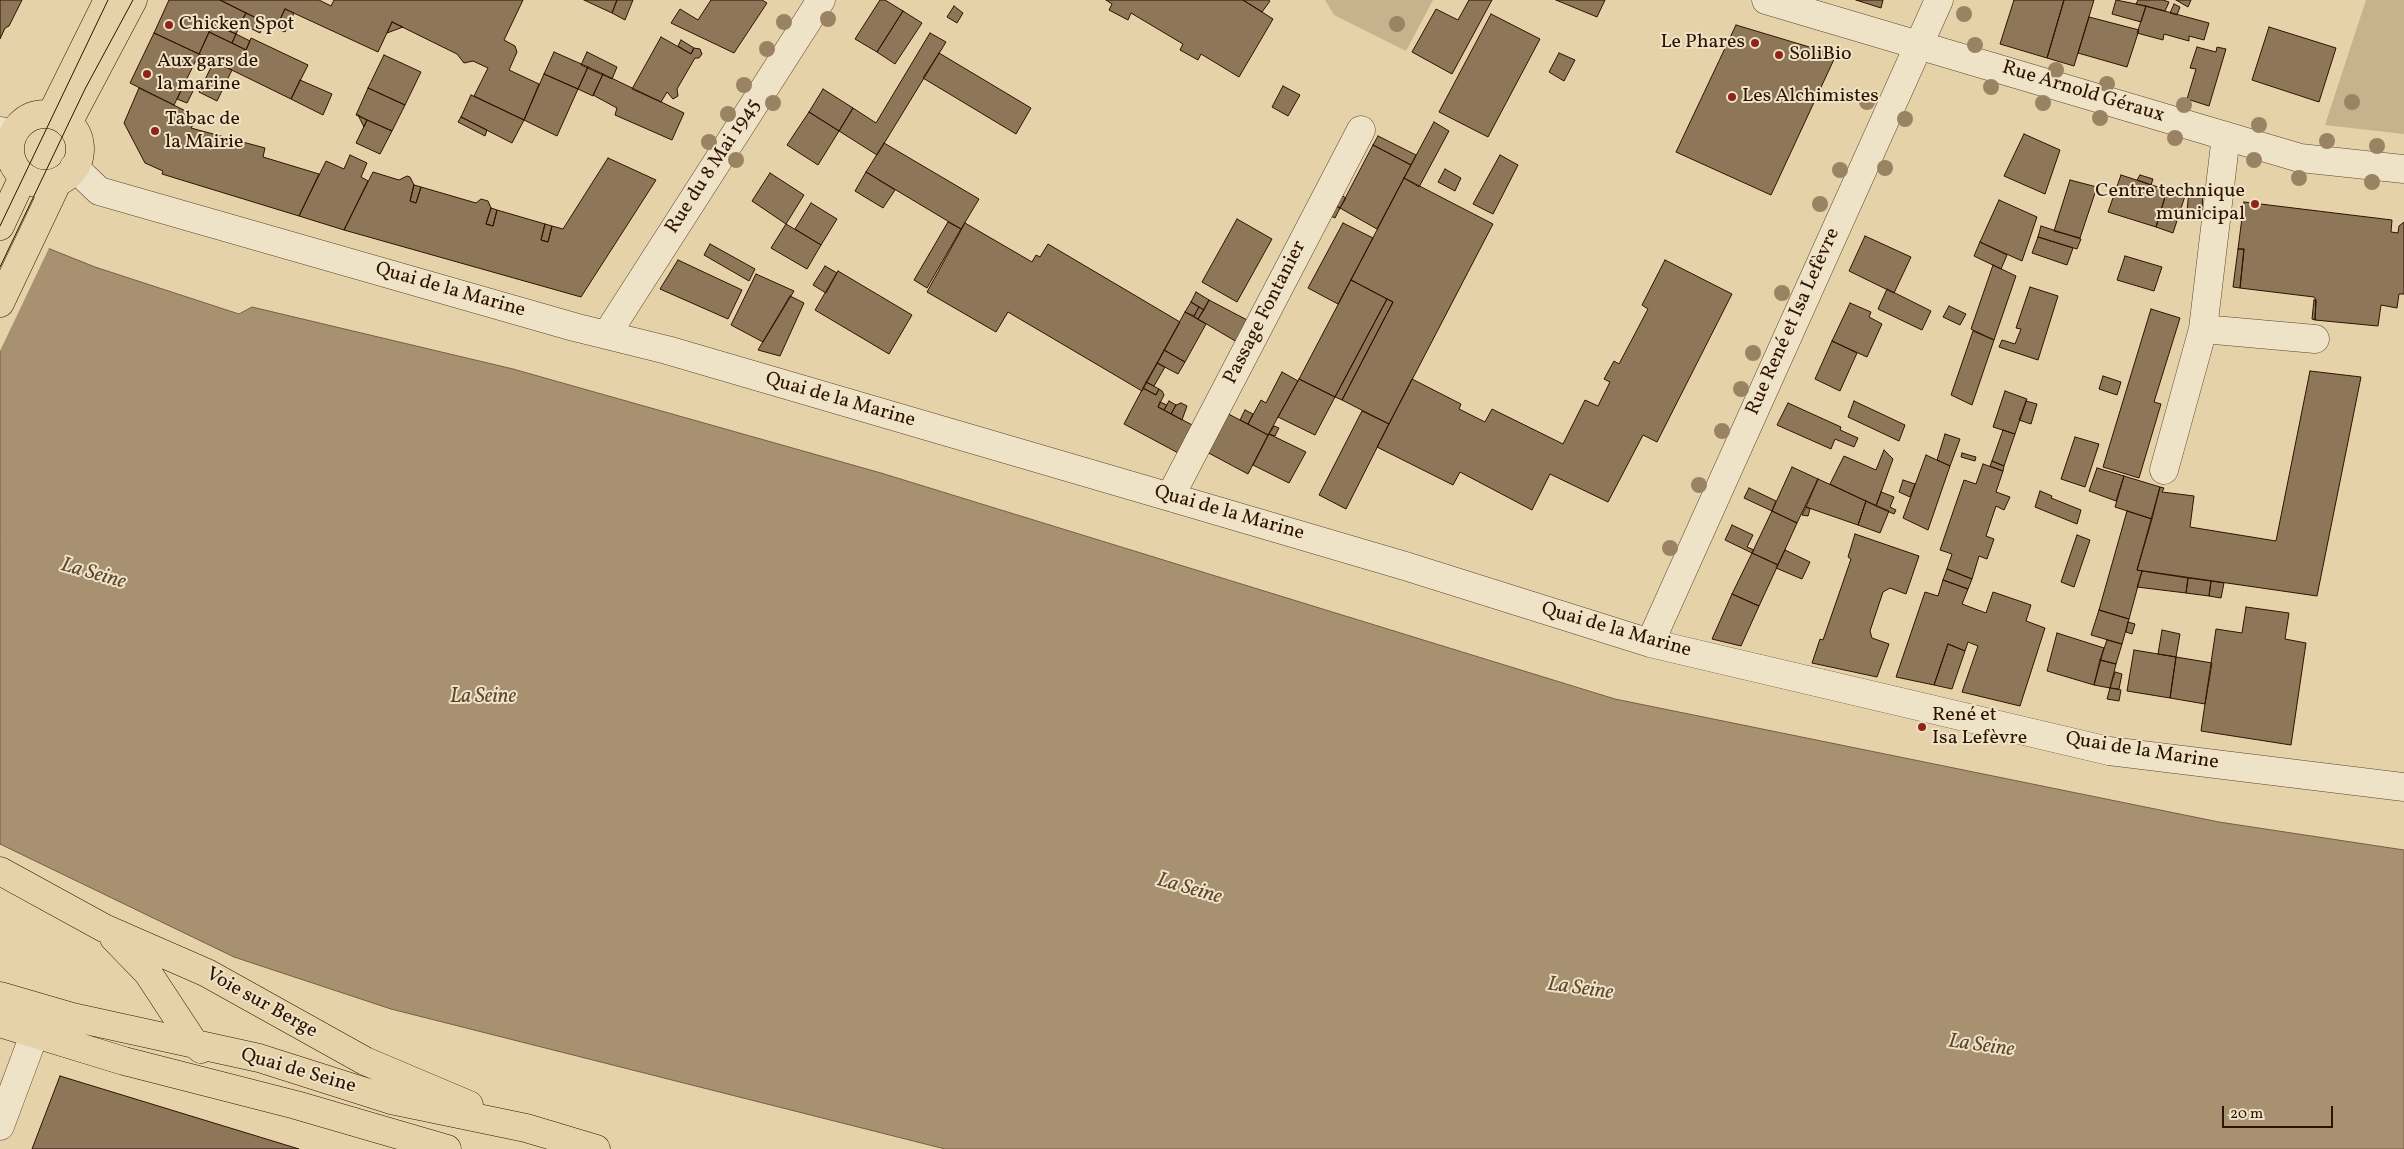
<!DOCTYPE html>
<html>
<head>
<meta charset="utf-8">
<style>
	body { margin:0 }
	#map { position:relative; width:2404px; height:1149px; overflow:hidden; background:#e5d2a9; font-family:Vollkorn,serif }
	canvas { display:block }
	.scale { position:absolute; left:2222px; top:1106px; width:111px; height:22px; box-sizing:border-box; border:2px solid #2f1300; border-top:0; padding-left:6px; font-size:15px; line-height:18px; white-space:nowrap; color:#2f1300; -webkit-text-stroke:4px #eee2c7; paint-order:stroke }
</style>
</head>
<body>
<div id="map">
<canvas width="2404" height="1149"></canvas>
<div class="scale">20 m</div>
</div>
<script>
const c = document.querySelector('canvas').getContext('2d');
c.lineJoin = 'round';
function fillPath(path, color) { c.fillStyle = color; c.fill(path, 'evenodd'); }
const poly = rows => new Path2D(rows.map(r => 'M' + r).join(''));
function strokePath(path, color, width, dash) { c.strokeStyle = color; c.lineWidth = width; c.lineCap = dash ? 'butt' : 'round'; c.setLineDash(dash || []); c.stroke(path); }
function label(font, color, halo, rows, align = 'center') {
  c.font = font + ' Vollkorn,serif'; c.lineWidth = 4; c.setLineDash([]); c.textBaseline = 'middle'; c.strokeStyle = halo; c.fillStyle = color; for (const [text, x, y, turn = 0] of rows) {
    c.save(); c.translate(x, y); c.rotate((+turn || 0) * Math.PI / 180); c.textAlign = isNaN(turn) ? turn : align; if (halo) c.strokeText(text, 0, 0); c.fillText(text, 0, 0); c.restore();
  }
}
const green = poly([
	[1325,0,1433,0,1406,51,1334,15],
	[2366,0,2404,0,2404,134,2325,125]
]);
const water = poly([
	[0,229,95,267,239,314,252,307,513,369,881,473,1615,699,2219,822,2404,850,2404,1149,945,1149,391,1009,234,957,0,844,0,229]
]);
const pier = poly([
	[0,226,50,246,0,351]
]);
const building = poly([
	[0,0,22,0,9,26,5,28,0,39,0,0],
	[169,0,220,0,246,13,236,34,213,24,199,54,154,33,169,0],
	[220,0,319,0,331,6,334,0,523,0,504,40,515,46,517,52,509,70,539,84,524,120,474,96,488,68,473,61,464,63,457,54,392,22,378,52,285,9,276,28,220,0],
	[584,0,617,0,612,13,584,0],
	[617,0,633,0,625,20,612,13,617,0],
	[711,0,762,0,767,3,734,53,671,23,680,9,698,20,711,0],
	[880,0,885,0,903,11,877,52,855,39,880,0],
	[1106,0,1243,0,1273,19,1239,77,1201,54,1198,60,1180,50,1183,44,1131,13,1128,20,1109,10,1112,4,1106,0],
	[1243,0,1268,0,1270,1,1262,12,1243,0],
	[1469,0,1492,0,1452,74,1412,52,1436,9,1458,20,1469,0],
	[1556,0,1605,0,1597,17,1556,0],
	[1856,0,1883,0,1881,8,1856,0],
	[2014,0,2064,0,2047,58,2000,44,2014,0],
	[2064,0,2094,0,2074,66,2047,58,2064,0],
	[2116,0,2146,6,2141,22,2112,14,2116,0],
	[2138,0,2163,0,2169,2,2165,11,2136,4,2138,0],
	[2176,0,2191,0,2188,7,2176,0],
	[2174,4,2180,7,2177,15,2170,13,2174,4],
	[954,6,963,13,957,23,947,17,954,6],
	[2146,6,2209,23,2204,40,2189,36,2189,41,2164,34,2163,40,2137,33,2146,6],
	[285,9,294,13,285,32,276,28,285,9],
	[903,11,922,23,895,64,877,52,903,11],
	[246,13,265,22,260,33,246,26,248,22,242,19,246,13],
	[1491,14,1540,39,1488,137,1439,112,1491,14],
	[2089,17,2139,30,2127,67,2078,53,2089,17],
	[392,22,403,27,387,33,392,22],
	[213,24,236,34,232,43,209,32,213,24],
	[1736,25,1836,55,1771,195,1676,152,1736,25],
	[2269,27,2336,48,2319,102,2252,80,2269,27],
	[209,32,246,50,251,38,308,65,291,99,199,54,209,32],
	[154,33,199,54,174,105,130,83,154,33],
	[930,33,946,42,877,155,839,131,853,108,876,123,930,33],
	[236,34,250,41,246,50,232,43,236,34],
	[661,37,691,54,694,48,700,49,702,54,699,58,695,58,677,89,678,96,673,99,667,92,661,102,632,89,661,37],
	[681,40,694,48,691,54,678,46,681,40],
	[2197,47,2216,52,2217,47,2226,49,2209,106,2187,99,2196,69,2190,68,2197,47],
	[554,52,588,67,578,89,544,74,554,52],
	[587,52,617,67,612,79,581,65,587,52],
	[939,53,1031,108,1016,134,923,78,939,53],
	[1559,53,1575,60,1564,81,1549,72,1559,53],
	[384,55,421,72,405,105,368,88,384,55],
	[214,61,232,70,217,101,199,92,214,61],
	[588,67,603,74,593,96,578,89,588,67],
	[544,74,578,89,557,136,524,120,544,74],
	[603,74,684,113,672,140,615,115,617,108,593,95,603,74],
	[186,80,196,85,187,103,177,99,186,80],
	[300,80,332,94,323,115,291,99,300,80],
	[1283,86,1300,95,1288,116,1272,107,1283,86],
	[139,88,198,117,191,128,265,148,263,157,319,174,299,216,162,174,163,171,145,163,124,123,139,88],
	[368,88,405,105,392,131,356,115,368,88],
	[823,89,853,108,839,131,809,112,823,89],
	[471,95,524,120,512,143,461,117,471,95],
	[809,112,839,131,818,165,787,145,809,112],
	[358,115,367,120,364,127,358,115],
	[461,117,487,130,485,136,458,122,461,117],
	[367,120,392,131,380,154,356,143,367,120],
	[1434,122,1449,131,1419,187,1404,178,1434,122],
	[2024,134,2060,150,2045,194,2004,176,2024,134],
	[1378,136,1416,155,1411,165,1373,145,1378,136],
	[884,143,979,199,961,229,866,172,884,143],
	[1373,145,1411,165,1377,229,1340,208,1373,145],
	[350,155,367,163,361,177,368,181,344,230,299,216,326,161,344,169,350,155],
	[1500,155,1518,165,1493,214,1473,204,1500,155],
	[608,158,656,180,581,297,344,230,373,172,399,180,407,176,410,177,414,185,410,201,416,203,421,187,476,203,481,199,488,201,491,208,486,224,493,226,497,210,545,224,541,240,548,242,552,226,563,229,608,158],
	[1445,169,1461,178,1455,191,1438,182,1445,169],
	[866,172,895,190,883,208,855,191,866,172],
	[770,173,804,195,786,224,752,201,770,173],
	[2121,175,2167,190,2156,227,2108,212,2121,175],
	[2140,175,2153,179,2151,185,2137,180,2140,175],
	[1404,178,1493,224,1389,424,1342,400,1393,302,1351,280,1404,178],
	[2070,180,2097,187,2080,238,2054,231,2070,180],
	[414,185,421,187,416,203,410,201,414,185],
	[2189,189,2203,190,2202,214,2187,212,2189,189],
	[2167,190,2185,196,2173,233,2156,227,2167,190],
	[1336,192,1346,198,1340,208,1330,203,1336,192],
	[1999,200,2037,217,2022,261,1980,242,1999,200],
	[2244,202,2392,220,2391,232,2398,233,2399,226,2404,222,2404,294,2399,294,2397,308,2381,305,2378,326,2315,320,2316,300,2314,297,2240,288,2244,249,2238,249,2244,202],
	[811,203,837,219,821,245,795,229,811,203],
	[1330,203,1340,208,1335,218,1325,213,1330,203],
	[491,208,497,210,493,226,486,224,491,208],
	[1237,219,1272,239,1237,302,1202,282,1237,219],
	[948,222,961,229,927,288,914,280,948,222],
	[965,223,1032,262,1036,255,1040,257,1048,244,1180,322,1142,391,1008,312,996,332,927,292,965,223],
	[1343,223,1373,238,1338,304,1308,288,1343,223],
	[545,224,552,226,548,242,541,240,545,224],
	[786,224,821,245,807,269,771,248,786,224],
	[2041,226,2081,239,2077,249,2038,237,2041,226],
	[1865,236,1911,257,1894,293,1849,271,1865,236],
	[2038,237,2073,248,2067,265,2032,253,2038,237],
	[1980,242,2007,255,2001,269,1974,256,1980,242],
	[710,244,755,269,749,281,704,255,710,244],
	[2238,249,2244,249,2240,288,2233,287,2238,249],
	[2125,256,2162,267,2154,291,2117,280,2125,256],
	[678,260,742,290,728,319,660,289,678,260],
	[1665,260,1732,294,1657,442,1643,435,1608,502,1550,474,1532,510,1460,472,1453,485,1377,447,1412,379,1461,404,1459,409,1485,422,1492,409,1563,444,1585,400,1598,406,1610,382,1604,379,1614,361,1619,364,1648,309,1642,305,1665,260],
	[1993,265,2016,276,1994,340,1971,329,1993,265],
	[825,266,837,273,826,293,813,285,825,266],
	[838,271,912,315,889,354,815,310,838,271],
	[756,274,794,291,763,342,731,325,756,274],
	[1351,280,1387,299,1335,397,1299,379,1351,280],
	[2030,287,2058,296,2038,360,1999,347,2002,340,2015,344,2021,329,2016,328,2030,287],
	[1887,289,1931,311,1922,330,1878,309,1887,289],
	[1196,292,1209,300,1204,310,1191,302,1196,292],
	[790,296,804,303,780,356,758,350,790,296],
	[1387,299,1393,302,1342,400,1335,397,1387,299],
	[1209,300,1249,321,1237,342,1198,319,1209,300],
	[2314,300,2316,300,2315,320,2312,319,2314,300],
	[1191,302,1199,307,1194,316,1185,312,1191,302],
	[1850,303,1871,312,1869,317,1882,324,1867,357,1832,341,1850,303],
	[1949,306,1966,314,1960,325,1943,317,1949,306],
	[1199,307,1204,310,1198,319,1194,316,1199,307],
	[2151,309,2180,318,2154,402,2161,404,2139,478,2103,467,2151,309],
	[1185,312,1206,324,1185,362,1164,350,1185,312],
	[1973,331,1994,340,1972,405,1951,395,1973,331],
	[1832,341,1857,353,1840,391,1815,379,1832,341],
	[1164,350,1185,362,1178,374,1157,363,1164,350],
	[1157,363,1165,367,1154,386,1146,382,1157,363],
	[2310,371,2361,377,2317,596,2137,570,2160,487,2164,488,2162,492,2194,496,2190,527,2276,541,2310,371],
	[1282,372,1298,381,1268,435,1248,424,1261,400,1266,403,1282,372],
	[2103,376,2121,382,2117,395,2099,389,2103,376],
	[1299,379,1335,397,1315,435,1278,417,1299,379],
	[1146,382,1159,389,1156,395,1143,388,1146,382],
	[1143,388,1156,395,1159,389,1162,391,1164,395,1158,407,1196,427,1182,455,1124,424,1143,388],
	[2005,391,2027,399,2015,434,1993,427,2005,391],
	[1169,401,1176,405,1171,414,1164,410,1169,401],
	[1854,401,1905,425,1899,441,1848,417,1854,401],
	[2026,401,2037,404,2031,424,2019,420,2026,401],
	[1160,402,1167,405,1164,410,1158,407,1160,402],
	[1181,403,1187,406,1182,420,1171,414,1176,405,1181,403],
	[1788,403,1841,427,1840,430,1858,438,1854,447,1835,439,1831,449,1777,425,1788,403],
	[1245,410,1253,414,1248,424,1240,420,1245,410],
	[1223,411,1268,435,1248,474,1203,450,1223,411],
	[1362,411,1389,424,1346,509,1319,495,1362,411],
	[1274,426,1279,428,1275,436,1269,434,1274,426],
	[2003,430,2015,434,2004,466,1992,461,2003,430],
	[1269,434,1306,452,1289,483,1253,465,1269,434],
	[1945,434,1960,439,1950,466,1937,460,1945,434],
	[2075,437,2099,444,2085,487,2061,479,2075,437],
	[1884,450,1893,459,1876,506,1830,484,1844,456,1876,470,1884,450],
	[1962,453,1976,457,1975,461,1961,457,1962,453],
	[1926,455,1950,466,1928,530,1903,518,1926,455],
	[1992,461,2004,466,2003,471,1990,466,1992,461],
	[1983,464,2003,471,1996,492,2010,497,2004,510,1996,506,1986,536,1994,539,1987,559,1979,556,1972,579,1947,569,1952,554,1940,550,1964,480,1976,484,1983,464],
	[1792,467,1818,479,1797,523,1772,511,1792,467],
	[2097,468,2124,476,2116,501,2089,491,2097,468],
	[2124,476,2160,487,2152,519,2115,507,2124,476],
	[1818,479,1866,501,1858,525,1806,507,1818,479],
	[1903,480,1915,484,1910,497,1899,492,1903,480],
	[1749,488,1776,501,1772,511,1744,498,1749,488],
	[2040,491,2052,496,2051,498,2081,510,2077,524,2035,507,2040,491],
	[1881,492,1894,497,1890,507,1896,510,1894,514,1876,506,1881,492],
	[1866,501,1889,511,1880,533,1858,525,1866,501],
	[1806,507,1810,509,1808,516,1802,515,1806,507],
	[1772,511,1797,523,1778,565,1752,553,1772,511],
	[2127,511,2152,519,2137,570,2142,571,2129,619,2099,610,2127,511],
	[1732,525,1753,535,1747,547,1754,550,1752,553,1725,540,1732,525],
	[1855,534,1919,556,1906,594,1890,588,1883,592,1870,631,1872,638,1889,644,1877,677,1812,663,1820,639,1823,640,1851,559,1848,557,1855,534],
	[2077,535,2090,540,2074,587,2061,582,2077,535],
	[1785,550,1810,562,1802,579,1776,568,1785,550],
	[1752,553,1778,565,1759,606,1732,594,1752,553],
	[1947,569,1972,579,1968,589,1943,580,1947,569],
	[2142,571,2188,578,2186,593,2137,587,2142,571],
	[2188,578,2211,581,2209,596,2186,593,2188,578],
	[1943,580,1968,589,1962,604,1986,613,1993,592,2031,605,2026,621,2045,628,2020,706,1962,692,1978,646,1968,642,1965,651,1948,644,1934,685,1896,677,1925,592,1938,596,1943,580],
	[2211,581,2224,583,2221,598,2209,596,2211,581],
	[1732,594,1759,606,1741,646,1712,639,1732,594],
	[2246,607,2289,613,2285,639,2306,643,2291,745,2201,731,2216,629,2242,633,2246,607],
	[2099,610,2129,619,2122,644,2091,635,2099,610],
	[2128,622,2135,624,2132,634,2126,632,2128,622],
	[2162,630,2180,634,2176,657,2158,654,2162,630],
	[2057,633,2104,648,2094,685,2047,671,2057,633],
	[2107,640,2122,644,2116,664,2100,660,2107,640],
	[1948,644,1965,651,1952,689,1934,685,1948,644],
	[2134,650,2176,657,2170,698,2127,691,2134,650],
	[2176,657,2212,663,2205,704,2170,698,2176,657],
	[2100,660,2116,664,2110,688,2094,685,2100,660],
	[2115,672,2122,674,2119,689,2110,688,2115,672],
	[2110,688,2121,690,2119,701,2107,699,2110,688],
	[60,1076,299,1149,32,1149,60,1076]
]);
const minor = poly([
	[1766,0,2300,158,2404,169],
	[0,131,13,134],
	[74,167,99,191,574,327,667,350,1170,497,1405,566,1650,643,2109,751,2404,787],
	[2203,329,2315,339],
	[607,334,821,0],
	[2164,470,2203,329,2226,136],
	[1170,497,1361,130],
	[1650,643,1939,0],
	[0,1126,34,1035]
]);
const major = poly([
	[53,111,108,0],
	'10 149a35 35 0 1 1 70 0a35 35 0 1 1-70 0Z',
	[68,123,133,0],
	[0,226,23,177],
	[0,303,57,183],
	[0,871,104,928,207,973,365,1061,469,1105],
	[114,938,148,973,194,1043,201,1049],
	[0,996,72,1017,259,1058,391,1100,526,1128,596,1149],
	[0,1023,124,1061,296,1105,447,1149]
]);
const tram = poly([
	[0,226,108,0],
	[0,267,85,89,133,0]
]);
const trees = [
	[1964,14],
	[828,19],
	[784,22],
	[1397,24],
	[1975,45],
	[767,49],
	[2056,70],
	[2107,84],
	[744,85],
	[1991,87],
	[1867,102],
	[2352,102],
	[773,103],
	[2043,103],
	[2184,105],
	[728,114],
	[2100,118],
	[1905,119],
	[2259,125],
	[2175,138],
	[2327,141],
	[709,142],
	[2377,146],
	[736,160],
	[2254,160],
	[1885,168],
	[1840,170],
	[2299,178],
	[2372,182],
	[1820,204],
	[1782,293],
	[1753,353],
	[1741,389],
	[1722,431],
	[1699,485],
	[1670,548]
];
const markers = [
	[169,25,5,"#8f2418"],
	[1755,43,5,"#8f2418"],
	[1779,55,5,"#8f2418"],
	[147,74,5,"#8f2418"],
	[1732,97,5,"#8f2418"],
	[155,131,5,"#8f2418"],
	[2255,204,5,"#8f2418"],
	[1922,727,5,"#8f2418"]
];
const poiNames = [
	["Chicken Spot",179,25],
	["Le Phares",1745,43,"right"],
	["SoliBio",1789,55],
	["Aux gars de",157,62],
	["la marine",157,85],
	["Les Alchimistes",1742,97],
	["Tabac de",165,120],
	["la Mairie",165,143],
	["Centre technique",2245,192,"right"],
	["municipal",2245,215,"right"],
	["René et",1932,716],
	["Isa Lefèvre",1932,739]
];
const streetNames = [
	["Rue Arnold Géraux",2083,93,17],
	["Rue du 8 Mai 1945",714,167,-57],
	["Quai de la Marine",450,291,16],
	["Passage Fontanier",1266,313,-63],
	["Rue René et Isa Lefèvre",1794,322,-66],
	["Quai de la Marine",840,401,16],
	["Quai de la Marine",1229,514,16],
	["Quai de la Marine",1616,631,16],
	["Quai de la Marine",2142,752,9],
	["Voie sur Berge",261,1004,29],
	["Quai de Seine",298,1072,16]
];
const waterNames = [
	["La Seine",93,575,16],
	["La Seine",483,698],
	["La Seine",1189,890,16],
	["La Seine",1580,990,8],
	["La Seine",1981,1047,8]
];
fillPath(green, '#c6b28c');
fillPath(water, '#a79170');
strokePath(water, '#775f43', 1);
fillPath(pier, '#e5d2a9');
fillPath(building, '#8e7658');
strokePath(building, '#2f1300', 1);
strokePath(minor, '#5c432a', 29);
strokePath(major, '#2f1300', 29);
strokePath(minor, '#eee2c7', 28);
strokePath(major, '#e5d2a9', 28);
strokePath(tram, '#2f1300', 1);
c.fillStyle = '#9a8363';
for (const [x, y] of trees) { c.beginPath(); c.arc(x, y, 8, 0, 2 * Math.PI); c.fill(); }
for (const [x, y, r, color] of markers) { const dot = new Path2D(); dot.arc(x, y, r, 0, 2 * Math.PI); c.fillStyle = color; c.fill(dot); strokePath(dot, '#eee2c7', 2); }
label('20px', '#2f1300', '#eee2c7', poiNames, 'left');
label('20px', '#2f1300', '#eee2c7', streetNames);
label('italic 21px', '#5f452d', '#eee2c7', waterNames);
</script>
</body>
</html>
